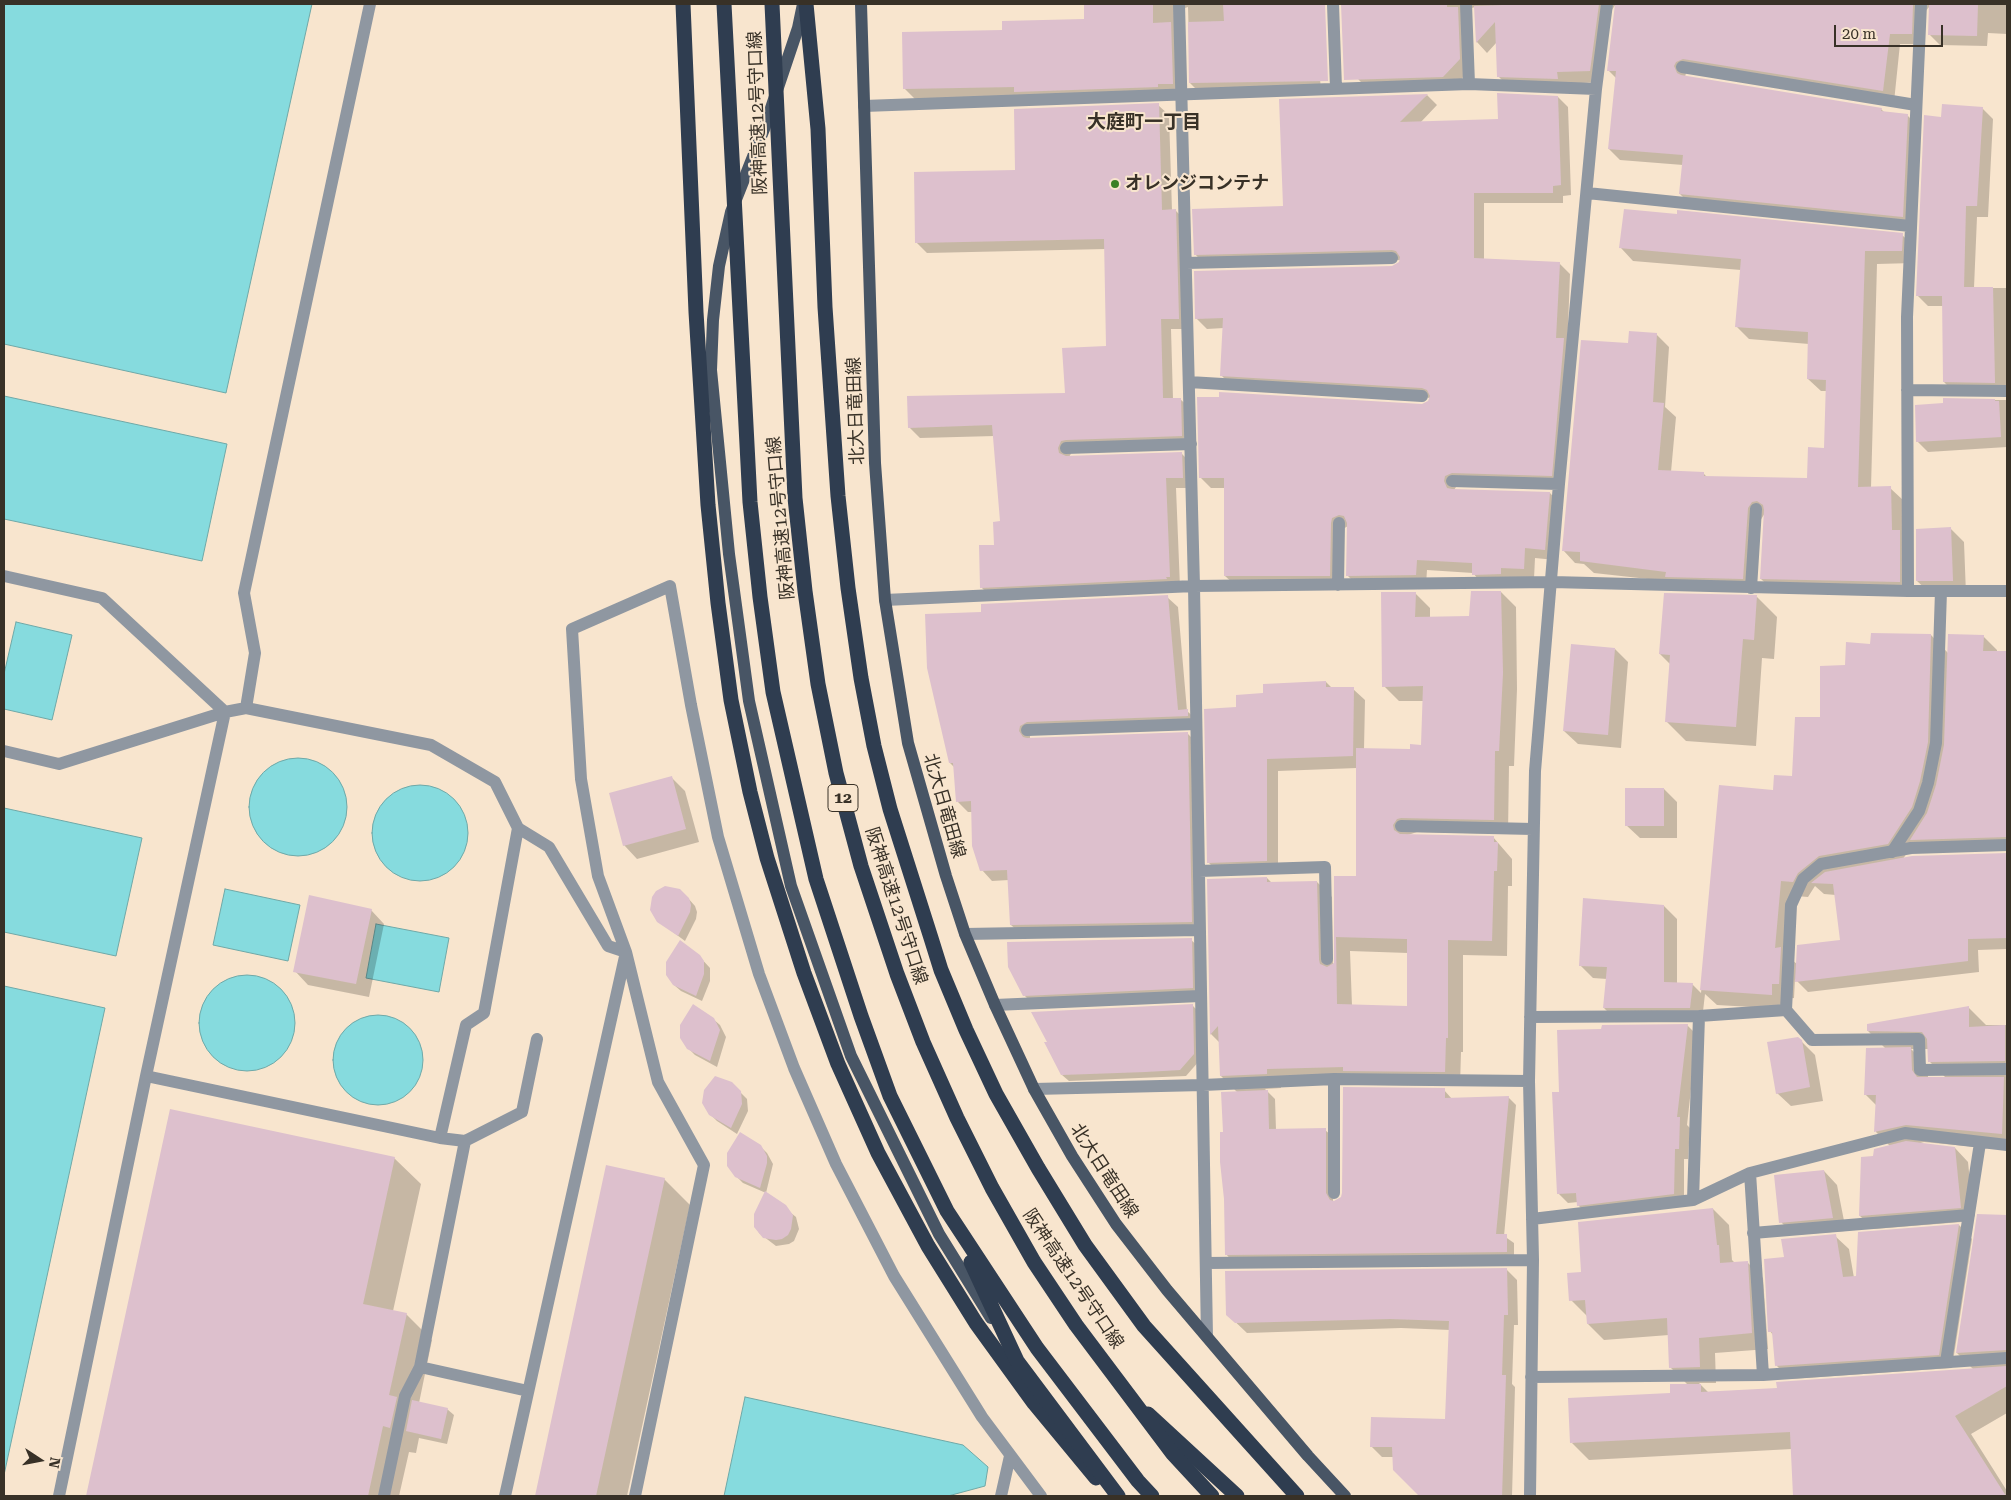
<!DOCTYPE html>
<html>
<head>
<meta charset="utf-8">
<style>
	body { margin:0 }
	#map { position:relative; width:2011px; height:1500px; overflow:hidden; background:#f8e5ce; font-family:"Roboto Serif",serif }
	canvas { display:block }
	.frame { position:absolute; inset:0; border:5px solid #383127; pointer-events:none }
	.north { position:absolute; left:15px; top:1435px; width:50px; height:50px; -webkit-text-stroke:4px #f8e5ce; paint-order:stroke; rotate:101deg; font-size:14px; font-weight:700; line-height:20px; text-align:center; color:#383127 }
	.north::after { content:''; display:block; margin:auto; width:18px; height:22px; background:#383127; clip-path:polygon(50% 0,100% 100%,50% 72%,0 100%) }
	.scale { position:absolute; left:1834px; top:25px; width:109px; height:22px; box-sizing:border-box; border:2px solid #383127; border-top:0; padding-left:6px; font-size:15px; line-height:18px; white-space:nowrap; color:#383127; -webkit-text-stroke:4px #f8e5ce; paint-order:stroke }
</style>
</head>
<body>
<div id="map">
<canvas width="2011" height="1500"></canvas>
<div class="frame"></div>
<div class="north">N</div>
<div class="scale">20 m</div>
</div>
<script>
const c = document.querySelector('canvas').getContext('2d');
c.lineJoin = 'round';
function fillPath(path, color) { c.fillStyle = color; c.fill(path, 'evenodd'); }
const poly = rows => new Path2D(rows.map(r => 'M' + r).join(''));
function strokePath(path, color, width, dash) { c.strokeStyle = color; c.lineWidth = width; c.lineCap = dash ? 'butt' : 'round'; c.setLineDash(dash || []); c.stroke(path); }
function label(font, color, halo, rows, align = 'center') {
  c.font = font + ' "Roboto Serif","Noto Sans JP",serif'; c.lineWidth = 4; c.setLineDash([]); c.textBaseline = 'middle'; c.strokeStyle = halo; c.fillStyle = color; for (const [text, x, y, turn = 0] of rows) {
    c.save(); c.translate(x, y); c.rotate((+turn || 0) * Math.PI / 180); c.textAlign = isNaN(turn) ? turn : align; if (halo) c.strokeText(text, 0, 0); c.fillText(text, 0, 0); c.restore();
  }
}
const water = poly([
	[4,4,312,4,226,393,4,344,4,4],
	[4,396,227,444,202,561,4,519,4,396],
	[16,622,72,635,52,720,4,709,4,674,16,622],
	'249 807a49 49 0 1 1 98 0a49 49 0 1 1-98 0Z',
	'372 833a48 48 0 1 1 96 0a48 48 0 1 1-96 0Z',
	[4,808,142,838,116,956,4,932,4,808],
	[225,889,300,905,288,961,213,945,225,889],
	[376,924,449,938,439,992,366,978,376,924],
	'199 1023a48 48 0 1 1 96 0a48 48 0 1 1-96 0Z',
	[4,986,105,1008,4,1475,4,986],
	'333 1060a45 45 0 1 1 90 0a45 45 0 1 1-90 0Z',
	[745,1397,963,1445,988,1467,985,1486,948,1496,724,1496,745,1397]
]);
const shadow = poly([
	[1085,4,1315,4,1321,92,1201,94,1190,83,1188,7,1185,8,1183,94,915,99,904,88,1003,32,1085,20],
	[1358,4,2007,4,2007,34,1988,33,1987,46,1940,45,1929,34,1930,6,1923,14,1922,44,1900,44,1894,102,1686,73,1685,77,1881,109,1885,113,1907,115,1918,126,1914,227,1691,205,1680,194,1683,165,1620,160,1609,149,1616,78,1608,70,1616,4,1609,14,1601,82,1509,87,1498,76,1497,42,1487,53,1477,42,1475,7,1472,8,1470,70,1454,87,1369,90,1358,79],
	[1427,95,1437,105,1420,123,1500,120,1558,97,1568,107,1571,195,1563,196,1563,203,1484,203,1484,260,1559,263,1570,274,1562,486,1458,484,1454,490,1550,493,1560,504,1555,560,1535,558,1534,579,1483,585,1473,573,1427,570,1426,585,1358,586,1348,576,1348,526,1343,529,1340,586,1236,586,1225,576,1225,488,1211,488,1201,478,1427,404,1431,398,1232,386,1221,375,1224,328,1207,329,1196,318,1392,267,1397,266,1401,260,1205,265,1195,254,1285,207],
	[1158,105,1169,115,1172,211,1176,211,1186,221,1189,329,1171,329,1173,399,1180,399,1191,409,1192,446,1072,452,1069,457,1182,454,1192,464,1193,488,1176,488,1180,587,992,598,981,587,1002,523,995,436,920,438,909,427,1066,394,1108,347,1106,249,927,253,916,242,1017,172],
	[1982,108,1993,119,1988,217,1977,217,1974,288,2007,288,2007,393,1955,393,1944,382,1944,306,1928,306,1917,295,1942,118],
	[1902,235,1915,247,1914,263,1877,264,1871,488,1890,488,1903,500,1912,594,1774,591,1761,579,1765,513,1760,521,1756,591,1594,573,1584,564,1575,563,1563,550,1630,345,1656,334,1669,347,1665,407,1676,417,1671,472,1704,474,1707,477,1808,479,1825,449,1827,391,1821,391,1808,379,1809,344,1749,339,1737,327,1741,270,1633,261,1621,248],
	[1944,400,2007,400,2007,447,1928,452,1917,441,1944,405],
	[1950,528,1964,542,1966,594,1931,594,1917,581],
	[1501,592,1516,607,1517,689,1514,766,1509,766,1508,834,1417,832,1408,835,1493,837,1512,859,1512,886,1508,886,1507,956,1463,955,1463,1052,1461,1052,1460,1086,1281,1084,1281,1088,1265,1089,1275,1099,1276,1130,1325,1130,1333,1137,1333,1202,1342,1198,1444,1090,1452,1099,1508,1097,1516,1105,1504,1236,1514,1243,1514,1259,1233,1262,1226,1254,1224,1133,1238,1093,1221,1076,1220,1043,1211,1034,1208,880,1267,878,1272,883,1317,882,1332,897,1333,965,1336,959,1335,877,1357,878,1357,768,1278,771,1278,872,1220,874,1208,862,1238,708,1265,694,1326,682,1332,688,1353,689,1365,700,1364,750,1411,750,1423,746,1424,701,1399,701,1384,686,1415,593,1430,608,1430,618,1471,617],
	[1350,951,1408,953,1408,1008,1352,1006],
	[1167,597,1178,607,1187,711,1198,721,1038,732,1030,736,1030,739,1188,734,1198,744,1202,932,1022,935,1011,925,1009,880,992,881,982,870,972,812,968,812,958,802,954,767,950,763,982,613],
	[1757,597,1777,617,1774,659,1762,658,1756,746,1686,741,1666,721,1670,664,1660,654],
	[1931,635,1948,653,1983,636,1997,650,1997,652,2007,652,2007,850,1914,842,1903,859,2007,854,2007,949,1978,950,1979,972,1808,992,1795,979,1794,998,1787,999,1786,1009,1717,1005,1705,994,1702,1020,1617,1021,1604,1008,1607,979,1593,978,1580,965,1664,906,1677,919,1677,983,1692,984,1701,993,1720,786,1774,791,1793,778,1846,667,1872,645],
	[1815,886,1824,894,1836,895,1841,941,1798,965,1790,958,1796,896,1808,897],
	[1615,649,1628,662,1621,748,1578,744,1564,731],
	[672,778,685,791,699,842,637,859,624,845],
	[1664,789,1677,802,1677,838,1640,838,1626,825],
	[687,897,695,906,697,912,696,919,685,941,658,921],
	[371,910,384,924,369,997,308,985,295,971],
	[1191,940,1198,946,1199,994,1031,1002,1024,995],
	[699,956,710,968,710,981,702,1001,681,991,674,985],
	[1193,1006,1199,1012,1200,1060,1186,1076,1069,1081,1062,1075],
	[1968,1007,1986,1025,2007,1025,2007,1150,1924,1142,1917,1144,1955,1148,1968,1162,1974,1221,1874,1229,1860,1216,1874,1157,1890,1146,1876,1132,1877,1106,1865,1094,1886,1049,1868,1031],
	[1911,1049,1929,1049,1929,1061,1947,1079,1928,1079,1928,1066],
	[713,1019,720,1025,726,1037,717,1067,695,1055,688,1048],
	[1687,1025,1697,1035,1687,1125,1690,1128,1688,1159,1684,1159,1684,1204,1588,1215,1578,1205,1578,1202,1568,1203,1558,1193,1560,1093],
	[1798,1038,1815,1055,1823,1101,1791,1106,1777,1093],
	[731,1083,747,1099,748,1111,737,1134,717,1121,710,1114],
	[171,1110,394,1158,421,1184,393,1311,406,1314,432,1340,419,1403,447,1409,454,1415,447,1444,419,1438,416,1453,409,1452,399,1496,87,1496],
	[760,1146,767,1153,773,1164,766,1193,796,1217,799,1229,794,1241,789,1244,776,1246,759,1233,754,1220,766,1193,743,1183,736,1176],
	[607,1167,664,1179,690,1205,627,1496,536,1496],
	[1824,1171,1837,1185,1846,1231,1794,1235,1781,1222],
	[1713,1209,1729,1225,1732,1260,1735,1263,1747,1262,1763,1278,1768,1349,1715,1353,1716,1383,1699,1383,1708,1392,1778,1389,1974,1370,1957,1353,1978,1215,2007,1216,2007,1413,1971,1434,2007,1491,2007,1496,1794,1496,1792,1449,1589,1460,1572,1443,1688,1385,1670,1367,1669,1335,1604,1340,1588,1324,1587,1316,1571,1300,1582,1274],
	[1959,1225,1972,1239,1952,1368,1790,1379,1776,1365,1773,1335,1770,1331,1785,1259,1835,1236,1849,1249,1854,1278],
	[1507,1270,1517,1280,1518,1325,1514,1325,1512,1384,1515,1387,1512,1496,1421,1496,1394,1470,1394,1457,1382,1457,1371,1446,1447,1420,1450,1330,1401,1328,1247,1333,1227,1314]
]);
const building = poly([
	[1084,4,1153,4,1153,23,1171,22,1173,84,1158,84,1158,87,1014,92,1014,87,903,89,902,32,1002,30,1002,21,1084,19],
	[1223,4,1325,4,1328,81,1189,83,1188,22,1224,21],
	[1341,4,1447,4,1447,7,1458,7,1460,59,1443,77,1344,80],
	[1533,4,1599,4,1590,71,1557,72,1558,79,1497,77,1495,22,1476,43,1474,6],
	[1615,4,1913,4,1912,34,1890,34,1883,91,1683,59,1676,62,1674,66,1677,73,1681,75,1882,108,1881,111,1908,114,1903,217,1679,194,1683,155,1608,149,1616,71,1607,71],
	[1929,4,1978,4,1977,36,1928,35],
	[1497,93,1558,96,1561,185,1553,186,1553,193,1474,193,1474,258,1560,262,1556,338,1564,338,1552,476,1452,473,1445,476,1444,481,1447,488,1452,489,1550,492,1545,550,1525,548,1524,569,1501,568,1501,574,1472,575,1472,563,1417,560,1416,575,1346,576,1347,523,1344,516,1339,515,1332,518,1331,523,1330,576,1224,576,1224,478,1199,478,1197,397,1219,397,1219,392,1422,404,1428,401,1430,396,1427,390,1422,388,1220,376,1223,318,1195,319,1194,271,1392,266,1399,262,1400,257,1396,251,1392,250,1194,255,1192,209,1283,206,1279,99,1428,94,1400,122,1498,119],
	[1159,103,1162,210,1176,209,1179,319,1161,319,1163,398,1181,398,1182,436,1066,440,1061,441,1058,448,1059,453,1066,456,1182,452,1183,478,1166,478,1170,577,1166,577,1167,579,980,588,979,545,994,545,993,522,1000,521,992,425,908,428,907,396,1065,393,1062,348,1106,346,1104,239,915,243,914,172,1015,170,1014,109],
	[1942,104,1983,107,1977,206,1966,206,1964,287,1993,287,1995,383,1943,382,1942,296,1916,296,1924,115,1941,117],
	[1624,209,1677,214,1677,210,1903,233,1902,251,1865,251,1858,487,1891,486,1892,530,1900,530,1900,582,1760,579,1764,510,1763,505,1757,501,1752,502,1748,508,1743,579,1665,577,1666,572,1580,561,1580,552,1562,551,1581,340,1628,343,1629,331,1657,333,1653,402,1664,403,1658,470,1704,472,1704,476,1807,478,1808,447,1824,448,1826,380,1807,379,1808,332,1735,327,1741,259,1619,248],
	[1943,398,1995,399,1995,401,1999,401,2001,437,1916,442,1915,405,1943,403],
	[1951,527,1953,581,1916,581,1916,529],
	[1471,591,1501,591,1503,673,1499,751,1495,751,1494,820,1401,818,1397,819,1393,825,1394,830,1400,834,1494,836,1494,842,1498,842,1497,871,1494,871,1492,941,1448,940,1448,1038,1446,1038,1445,1072,1343,1071,1343,1067,1267,1069,1267,1074,1220,1076,1218,1026,1210,1035,1207,879,1267,877,1267,882,1317,881,1319,960,1320,964,1327,967,1334,963,1334,876,1356,876,1356,748,1410,749,1410,744,1421,745,1423,686,1382,687,1381,592,1416,592,1415,617,1469,616],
	[1336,937,1407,939,1407,1006,1337,1004],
	[1664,593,1757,595,1754,640,1743,639,1736,727,1665,722,1670,655,1659,654],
	[1168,595,1178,710,1188,709,1188,716,1027,722,1020,726,1019,731,1023,737,1027,738,1188,732,1192,922,1010,925,1007,870,980,871,972,846,971,801,956,802,953,763,949,763,927,668,925,614,981,612,981,604],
	[1871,633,1931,634,1928,742,1920,781,1912,807,1888,844,1819,856,1798,873,1793,882,1781,881,1775,948,1781,947,1779,984,1772,984,1772,995,1700,990,1719,785,1773,790,1774,775,1792,776,1795,717,1820,717,1820,666,1845,665,1846,642,1870,644],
	[1948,634,1984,635,1983,651,2007,651,2007,837,1910,840,1927,813,1936,785,1944,745],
	[1571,644,1615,648,1608,735,1563,731],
	[1326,681,1326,687,1354,687,1353,756,1267,759,1267,861,1207,863,1204,709,1236,707,1236,695,1263,693,1263,684],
	[672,776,686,829,623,846,609,793],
	[1625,788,1664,788,1664,826,1625,826],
	[2007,853,2007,938,1968,939,1968,961,1795,982,1797,945,1840,940,1833,884,1811,883,1825,872,1912,856],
	[665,886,680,889,689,898,691,905,690,912,678,936,657,922,650,910,652,897,656,891],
	[309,895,372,909,356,984,293,972],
	[1583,898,1664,905,1664,982,1693,983,1690,1008,1603,1008,1607,967,1579,966],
	[1192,938,1193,988,1023,996,1008,967,1007,942],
	[680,940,700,955,704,961,704,974,696,996,673,985,666,975,666,962],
	[693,1004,714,1018,720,1030,710,1061,687,1049,680,1038,680,1025],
	[1193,1004,1194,1054,1180,1070,1145,1072,1061,1075,1044,1042,1047,1042,1031,1012],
	[1969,1006,1969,1027,2005,1025,2005,1061,1928,1062,1927,1039,1922,1032,1867,1031,1867,1024],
	[1688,1024,1677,1117,1680,1117,1679,1149,1675,1149,1674,1194,1577,1206,1576,1193,1557,1194,1552,1092,1559,1092,1557,1030,1601,1029,1602,1025],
	[1798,1037,1802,1040,1810,1087,1776,1094,1767,1042],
	[1911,1047,1912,1070,1917,1077,2004,1077,2002,1134,1906,1125,1874,1132,1876,1095,1864,1095,1866,1048],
	[715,1076,732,1082,741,1091,742,1104,731,1128,709,1115,702,1103,704,1090],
	[1343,1087,1445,1088,1445,1098,1509,1096,1496,1234,1507,1234,1507,1252,1225,1255,1224,1199,1220,1162,1220,1132,1223,1132,1221,1092,1268,1090,1269,1129,1326,1128,1326,1193,1330,1200,1334,1201,1341,1197,1342,1193],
	[170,1109,395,1157,363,1304,407,1313,389,1395,397,1397,390,1428,383,1426,368,1496,86,1496],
	[740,1132,761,1145,767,1156,767,1163,760,1188,735,1177,727,1166,727,1153],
	[1906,1141,1955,1147,1961,1208,1859,1216,1861,1157,1873,1156,1874,1149],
	[606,1165,665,1178,596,1496,535,1496],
	[1824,1170,1833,1218,1779,1223,1774,1175],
	[765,1191,786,1205,793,1215,791,1229,788,1235,782,1239,776,1240,763,1238,754,1227,754,1214],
	[1713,1208,1717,1245,1719,1245,1720,1263,1748,1261,1752,1333,1699,1338,1700,1367,1669,1368,1667,1318,1587,1324,1585,1300,1569,1301,1567,1273,1581,1272,1578,1222],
	[1977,1214,2007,1215,2007,1350,1956,1353],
	[1959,1224,1939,1355,1775,1366,1772,1332,1768,1332,1764,1259,1784,1257,1781,1239,1836,1234,1843,1277,1856,1276,1858,1232],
	[1507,1268,1508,1315,1504,1315,1502,1375,1506,1375,1502,1496,1419,1496,1393,1470,1392,1447,1370,1447,1371,1417,1445,1419,1449,1321,1390,1319,1235,1323,1226,1315,1225,1271],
	[2007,1366,2007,1386,1955,1416,2006,1496,1793,1496,1790,1432,1570,1443,1568,1398,1670,1393,1670,1384,1701,1384,1701,1392,1777,1388,1776,1382],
	[412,1400,448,1408,441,1439,406,1431]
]);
const minor = poly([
	[1179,4,1194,586,1207,1337],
	[1333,4,1336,88],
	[1466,4,1469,84],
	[1682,67,1916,105],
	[864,106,1469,84,1596,89],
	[1587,193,1910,226],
	[1186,263,1392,258],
	[1189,382,1422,396],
	[1907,390,2007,391],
	[1066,448,1191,444],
	[1452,481,1559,484],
	[4,576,102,598,225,712],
	[1338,585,1339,523],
	[1751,588,1756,509],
	[1908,591,1907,317,1921,4],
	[885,600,1194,586,1552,582,1908,591,2007,591],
	[246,708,255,653,244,593,370,4],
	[1027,730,1196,724],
	[4,751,59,764,225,712,246,708,431,745,495,782,518,828,549,847,608,946,626,952,658,1082,704,1165,635,1496],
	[1401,826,1533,829],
	[1892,852,1919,811,1928,783,1936,743,1941,591],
	[1199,871,1325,867,1327,959],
	[965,934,1199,930],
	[995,1005,1200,996],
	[1786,1010,1812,1040,1919,1039,1920,1070,2007,1069],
	[1530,1017,1699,1016,1786,1010,1791,905,1803,879,1821,864,1911,848,2007,845],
	[146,1076,440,1138,465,1141,522,1112,537,1039],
	[1034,1089,1203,1085,1334,1079,1529,1081],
	[440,1138,466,1025,484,1013,518,828],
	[1750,1173,1763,1375],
	[1334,1193,1334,1079],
	[1693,1200,1699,1016],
	[1532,1219,1693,1200,1750,1173,1905,1133,2007,1145],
	[1753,1233,1969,1215],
	[1206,1263,1533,1260],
	[1946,1362,1980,1143],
	[420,1367,528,1391],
	[1531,1377,1763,1375,2007,1358],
	[59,1496,146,1076,225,712],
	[384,1496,405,1396,420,1367,465,1141],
	[505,1496,626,952,598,876,581,779,572,629,670,586,691,705,718,837,759,974,794,1068,836,1164,894,1276,982,1417,1041,1496],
	[1001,1496,1010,1456],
	[1530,1496,1533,1260,1529,1081,1535,771,1559,484,1596,89,1607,4]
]);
const major = poly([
	[803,4,798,28,764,129,731,212,719,266,713,320,711,370,729,554,749,701,791,886,851,1056,939,1234,991,1318],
	[861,4,875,463,885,600,908,743,946,876,965,934,995,1005,1034,1089,1072,1156,1116,1224,1167,1290,1308,1456,1345,1496]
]);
const highway = poly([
	[683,4,696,312,708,505,718,603,731,700,750,792,767,858,804,973,838,1064,878,1153,928,1246,976,1323,1034,1403,1096,1478],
	[806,4,818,129,825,307,838,496,848,588,861,678,874,746,890,809,931,938,941,970,966,1030,996,1094,1038,1168,1085,1245,1144,1326,1297,1496],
	[1148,1414,1237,1496]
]);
const highwayBridge = poly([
	[724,4,750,502,760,597,773,692,816,879,861,1016,890,1096,947,1211,1037,1348,1138,1481,1152,1496],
	[772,4,795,498,805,591,818,684,836,773,861,866,897,974,923,1042,957,1118,992,1188,1034,1262,1076,1325,1173,1454,1212,1496],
	[971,1262,1017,1361,1118,1496]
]);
const markers = [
	[1115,184,5,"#3b8125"]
];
const shields = [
	[843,798,30]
];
const shieldNames = [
	["12",843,798]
];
const streetNames = [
	["阪神高速12号守口線",758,113,-92],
	["北大日竜田線",856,411,-92],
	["阪神高速12号守口線",781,518,-95],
	["北大日竜田線",944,806,74],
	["阪神高速12号守口線",896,906,72],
	["北大日竜田線",1104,1171,57],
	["阪神高速12号守口線",1073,1279,56]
];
const poiNames = [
	["オレンジコンテナ",1125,184]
];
const neighbourhoodNames = [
	["大庭町一丁目",1144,122]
];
fillPath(water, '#86dbde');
strokePath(water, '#6fa8a7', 1);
fillPath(shadow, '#0003');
fillPath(building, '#ddc0cd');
strokePath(minor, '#8f97a1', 12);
strokePath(major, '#485565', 12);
strokePath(highway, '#2f3d50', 15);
strokePath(highwayBridge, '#2f3d50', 15);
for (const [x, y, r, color] of markers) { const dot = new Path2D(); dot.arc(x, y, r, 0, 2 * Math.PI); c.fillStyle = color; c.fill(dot); strokePath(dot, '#f8e5ce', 2); }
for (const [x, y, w] of shields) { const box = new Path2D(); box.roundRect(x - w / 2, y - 13.5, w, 27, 4); c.fillStyle = '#f8e5ce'; c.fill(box); strokePath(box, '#383127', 1); }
label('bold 16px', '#383127', null, shieldNames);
label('18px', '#383127', '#f8e5ce', streetNames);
label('bold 18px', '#383127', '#f8e5ce', poiNames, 'left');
label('bold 19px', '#383127', '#f8e5ce', neighbourhoodNames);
</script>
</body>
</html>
